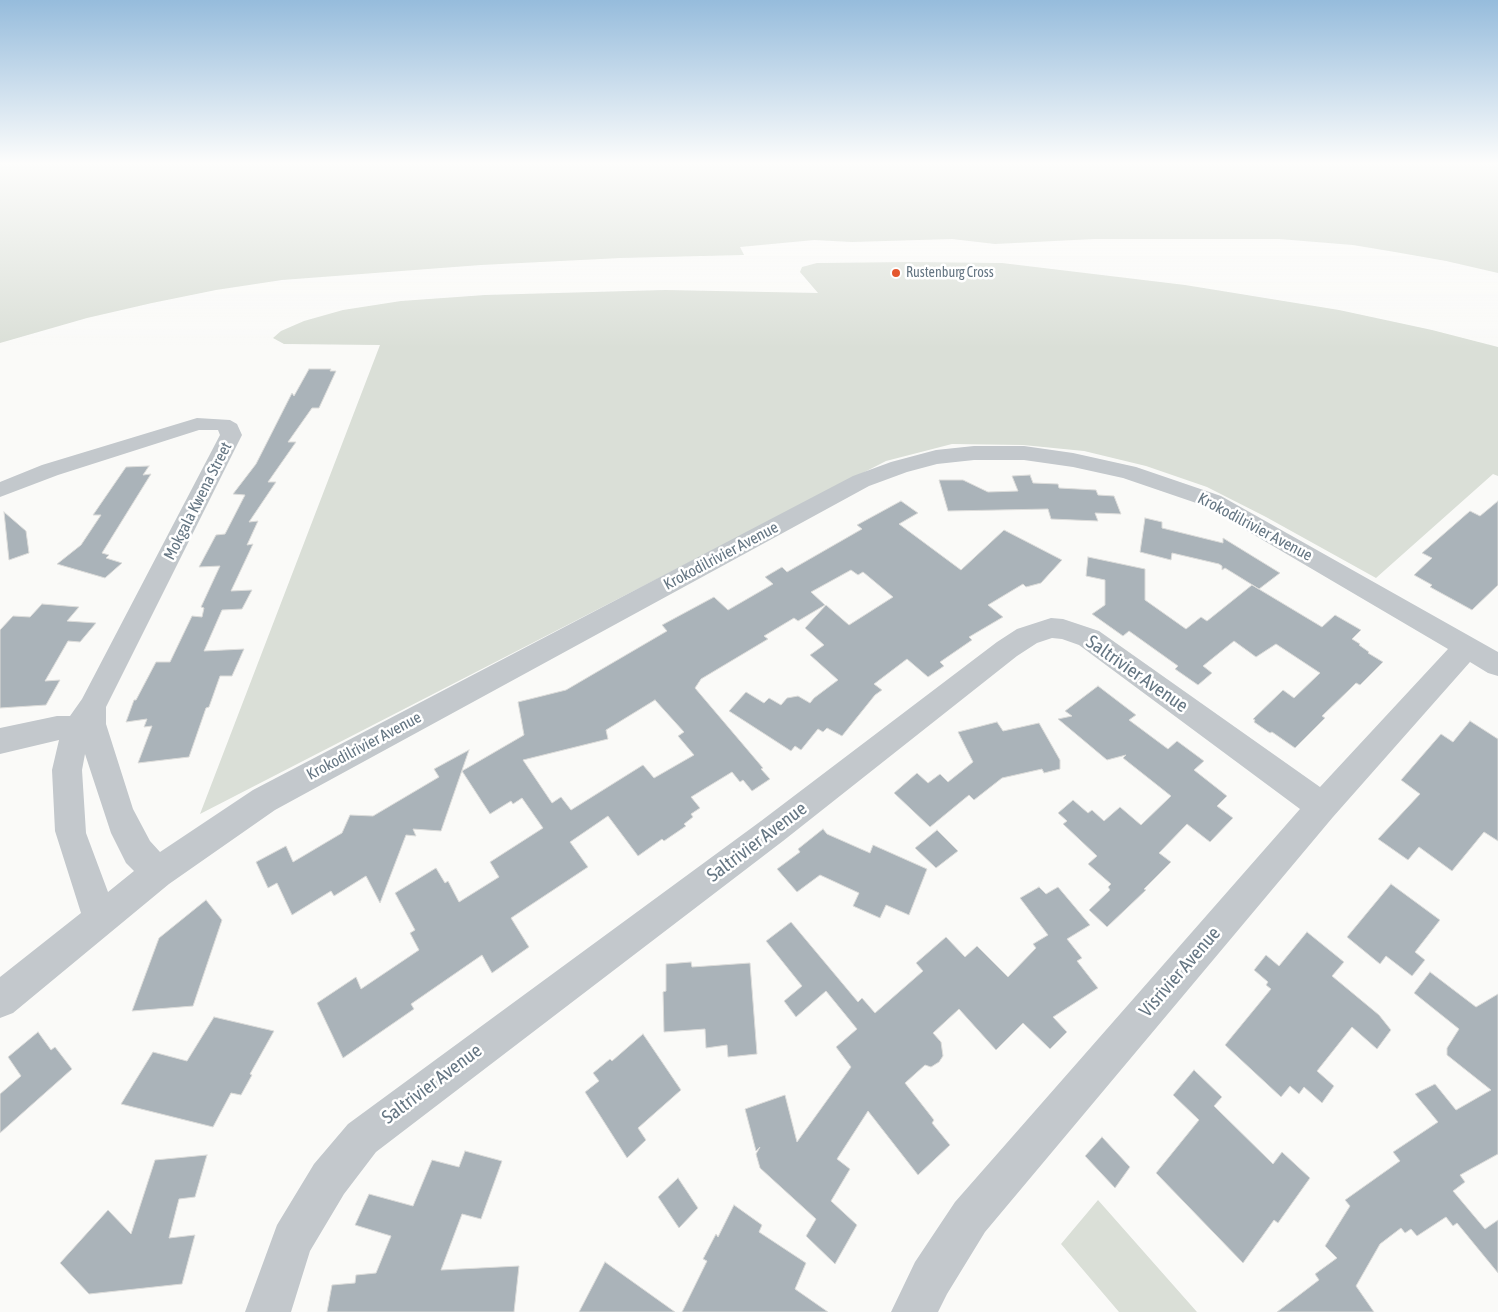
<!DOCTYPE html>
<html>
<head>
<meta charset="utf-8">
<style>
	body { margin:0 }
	canvas { display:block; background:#fafaf8 }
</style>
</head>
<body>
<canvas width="1498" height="1312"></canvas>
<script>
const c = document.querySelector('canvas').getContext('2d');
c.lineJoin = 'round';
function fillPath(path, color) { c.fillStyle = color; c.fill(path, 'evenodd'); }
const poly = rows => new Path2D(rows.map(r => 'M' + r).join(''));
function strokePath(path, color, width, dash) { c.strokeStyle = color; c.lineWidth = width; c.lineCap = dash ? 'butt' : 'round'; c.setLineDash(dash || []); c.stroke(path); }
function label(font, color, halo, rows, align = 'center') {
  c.font = font + ' "Asap Condensed",sans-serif'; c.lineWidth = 5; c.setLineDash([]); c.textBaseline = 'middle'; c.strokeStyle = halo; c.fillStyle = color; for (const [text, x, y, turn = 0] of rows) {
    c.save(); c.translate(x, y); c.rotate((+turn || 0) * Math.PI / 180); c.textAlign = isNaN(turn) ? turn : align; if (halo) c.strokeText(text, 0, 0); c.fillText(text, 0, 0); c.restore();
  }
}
const green = poly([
	[0,164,1498,164,1498,273,1446,261,1395,252,1353,245,1279,239,1094,239,995,244,952,239,852,242,814,240,740,247,744,255,621,258,481,265,282,280,216,290,152,303,87,318,0,343],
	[911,262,1002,263,1185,285,1339,310,1432,330,1498,347,1498,476,1493,474,1376,578,1266,517,1207,487,1146,466,1084,451,1023,445,952,444,886,461,200,814,380,345,284,344,273,338,281,331,304,321,343,310,401,301,485,295,665,290,818,293,800,272,802,267,817,263],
	[1098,1200,1197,1312,1119,1312,1061,1244]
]);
const building = poly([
	[309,369,331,369,330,371,336,371,319,408,312,408,288,442,296,442,268,482,276,482,249,522,258,521,247,545,253,544,231,591,252,590,242,609,222,610,204,651,244,649,232,676,220,676,209,707,206,708,189,757,138,763,152,726,144,727,147,719,126,722,134,700,136,700,156,662,170,662,192,616,202,617,204,608,201,607,220,566,199,567,216,535,225,534,245,495,233,494,256,464,292,393,294,396,309,369],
	[149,466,143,475,151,474,102,553,109,555,106,558,122,563,105,578,57,564,81,545,101,515,93,515,126,467,149,466],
	[1030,475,1033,483,1058,484,1059,488,1096,490,1098,495,1114,496,1121,514,1095,513,1098,521,1051,519,1048,509,948,511,939,480,963,480,988,492,1018,491,1012,476,1030,475],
	[901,501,918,513,899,524,961,570,1004,530,1062,560,1041,583,1026,587,1023,584,988,605,1003,617,969,637,972,640,940,662,944,666,928,677,907,659,874,684,882,690,875,695,842,736,827,728,823,732,818,729,801,750,795,746,791,751,729,711,746,692,764,703,769,698,781,705,787,698,798,696,810,703,814,698,838,680,810,655,824,645,805,628,826,605,849,625,893,597,863,572,858,575,851,570,811,592,825,605,798,621,794,618,764,636,768,639,701,679,695,688,763,768,761,769,770,779,752,791,743,780,740,782,732,772,691,797,700,808,691,814,693,817,684,824,686,826,664,841,662,839,638,856,608,816,570,842,588,867,511,918,529,947,492,973,482,955,411,1004,414,1009,343,1058,317,1003,356,977,361,989,419,950,410,933,415,930,395,893,436,868,445,883,448,881,459,902,499,877,490,862,543,828,522,798,513,804,511,801,490,814,462,771,524,735,518,702,566,690,667,631,662,625,714,597,728,610,773,584,765,577,782,567,787,572,862,529,857,525,901,501],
	[655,700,684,732,678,736,694,755,654,778,643,765,571,810,561,797,552,803,523,760,608,739,606,730,655,700],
	[1498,501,1498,585,1472,610,1430,587,1432,585,1414,575,1432,558,1422,553,1470,511,1480,516,1498,501],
	[4,512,26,531,29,553,9,560,4,512],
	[1145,518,1162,522,1162,528,1223,543,1223,538,1280,573,1259,589,1225,568,1222,570,1222,566,1219,564,1172,553,1171,560,1140,552,1145,518],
	[1088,557,1145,569,1145,600,1186,629,1201,617,1207,621,1252,585,1322,627,1335,615,1361,630,1352,639,1360,644,1359,645,1369,652,1368,653,1383,662,1360,685,1356,683,1350,689,1322,716,1325,718,1295,748,1272,732,1270,733,1254,722,1255,720,1253,719,1283,690,1294,698,1320,673,1276,644,1256,657,1234,641,1203,666,1212,673,1198,685,1175,669,1178,666,1129,631,1123,636,1092,614,1105,605,1105,580,1086,576,1088,557],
	[42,604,79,607,67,621,96,623,80,642,68,641,45,681,60,680,46,705,0,708,0,630,13,616,30,617,42,604],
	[1098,686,1136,715,1129,720,1168,749,1177,741,1204,761,1194,770,1227,796,1217,806,1233,818,1210,842,1187,824,1159,853,1171,862,1144,889,1146,890,1107,927,1089,910,1110,890,1108,887,1111,884,1088,864,1097,856,1063,824,1067,821,1058,813,1073,800,1088,813,1092,810,1104,821,1120,807,1141,825,1171,796,1123,758,1126,755,1107,760,1058,719,1072,716,1065,711,1098,686],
	[1470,721,1498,739,1498,841,1484,832,1452,871,1419,847,1408,860,1378,839,1420,794,1401,780,1441,734,1453,742,1470,721],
	[997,722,1003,731,1039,723,1060,760,1060,769,1044,773,1042,769,1002,778,974,800,969,795,930,827,894,793,917,773,928,783,940,774,948,782,973,762,958,732,997,722],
	[469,750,441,831,413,829,416,836,406,835,380,903,366,876,334,896,331,891,292,915,277,883,268,888,256,862,286,846,293,862,342,833,350,815,373,816,439,777,434,769,469,750],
	[823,829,827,834,870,853,873,845,927,869,909,915,886,905,880,918,853,906,859,893,820,875,797,892,777,869,800,852,798,849,823,829],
	[937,830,958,851,936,868,915,848,937,830],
	[1391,884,1440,920,1415,952,1425,960,1412,976,1386,956,1380,964,1347,937,1391,884],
	[1039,887,1046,894,1058,887,1090,925,1067,939,1082,958,1077,961,1098,988,1053,1017,1067,1032,1050,1049,1023,1023,996,1050,959,1009,933,1033,941,1042,943,1056,939,1062,931,1067,925,1065,905,1083,934,1120,932,1123,950,1145,918,1175,868,1111,837,1159,850,1169,831,1201,857,1225,835,1264,806,1236,816,1219,760,1168,756,1154,760,1147,756,1151,745,1109,785,1095,797,1142,851,1067,836,1047,857,1029,826,991,796,1017,784,1001,802,986,766,941,791,922,858,1002,862,998,875,1013,923,971,916,963,946,937,965,957,977,946,1008,977,1036,948,1033,944,1048,935,1020,898,1039,887],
	[206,900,222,920,193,1006,132,1011,159,938,206,900],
	[1307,932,1344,962,1332,976,1379,1015,1391,1030,1377,1049,1352,1027,1317,1071,1334,1086,1322,1103,1304,1087,1299,1094,1290,1086,1281,1097,1225,1045,1271,989,1266,985,1268,982,1254,970,1266,955,1279,966,1307,932],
	[691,962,692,967,750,963,757,1054,728,1057,727,1045,706,1048,705,1029,664,1032,663,992,666,991,666,964,691,962],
	[1430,972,1476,1007,1498,994,1498,1154,1460,1175,1465,1182,1453,1191,1485,1229,1498,1220,1498,1273,1457,1223,1453,1226,1446,1217,1417,1236,1411,1229,1405,1233,1401,1228,1380,1244,1356,1286,1374,1312,1277,1312,1319,1280,1315,1274,1337,1258,1325,1246,1350,1206,1345,1200,1400,1161,1393,1152,1438,1122,1415,1094,1435,1084,1456,1110,1491,1090,1447,1055,1447,1048,1459,1029,1414,993,1430,972],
	[214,1017,274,1031,250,1074,252,1075,241,1095,231,1093,213,1127,121,1104,153,1052,187,1061,214,1017],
	[38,1032,51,1050,55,1047,72,1069,0,1133,0,1094,21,1076,8,1057,38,1032],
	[643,1034,681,1090,638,1128,646,1140,627,1158,585,1092,599,1081,593,1073,610,1059,612,1061,643,1034],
	[1194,1070,1222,1097,1214,1106,1273,1164,1282,1152,1310,1178,1278,1223,1274,1220,1243,1263,1156,1173,1199,1120,1173,1095,1194,1070],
	[1102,1137,1130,1167,1115,1188,1085,1156,1102,1137],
	[465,1151,502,1161,481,1219,462,1214,441,1270,519,1266,514,1312,327,1312,332,1285,355,1283,356,1275,376,1273,391,1236,355,1225,369,1194,413,1206,432,1160,459,1167,465,1151],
	[207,1155,195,1197,179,1199,169,1238,195,1235,182,1284,89,1294,60,1263,108,1210,131,1234,155,1160,207,1155],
	[678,1178,698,1208,679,1228,658,1197,678,1178],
	[734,1205,762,1225,759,1232,806,1263,795,1289,828,1312,682,1312,707,1261,703,1259,716,1234,718,1237,734,1205],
	[605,1262,675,1312,579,1312,605,1262]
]);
const minor = poly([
	[197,418,230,420,237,424,242,435,106,707,106,724,133,809,150,841,160,852,253,790,853,476,891,462,936,450,974,446,1024,446,1073,453,1136,467,1221,496,1498,652,1498,676,1488,673,1470,662,1333,817,985,1232,947,1294,938,1312,891,1312,915,1262,955,1202,1300,809,1079,645,1062,639,1052,638,1037,643,1017,656,783,841,376,1152,344,1194,310,1251,291,1312,245,1312,277,1225,314,1164,348,1124,761,821,997,642,1017,629,1051,618,1063,619,1099,631,1320,787,1448,649,1205,506,1123,478,1073,467,1024,460,974,460,937,464,907,472,869,486,275,810,169,884,13,1013,0,1018,0,977,81,913,55,831,52,770,59,740,0,754,0,728,57,716,70,716,82,699,220,435,218,430,199,430,58,475,0,497,0,482,42,465,197,418],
	[85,754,111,833,126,863,134,871,108,892,86,833,82,770,85,754]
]);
const markers = [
	[896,273,5,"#e4572e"]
];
const farPoinames = [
	["Rustenburg Cross",906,273]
];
const streetNames = [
	["Mokgala Kwena Street",198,501,-63],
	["Krokodilrivier Avenue",1255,527,28],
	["Krokodilrivier Avenue",721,556,-28],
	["Krokodilrivier Avenue",364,746,-28]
];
const nearStreetnames = [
	["Saltrivier Avenue",1137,674,35],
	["Saltrivier Avenue",757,842,-37],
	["Visrivier Avenue",1180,972,-49],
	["Saltrivier Avenue",432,1084,-37]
];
fillPath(green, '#dadfd7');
fillPath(building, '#aab3b9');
strokePath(building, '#dcdcda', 1);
fillPath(minor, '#c3c8cc');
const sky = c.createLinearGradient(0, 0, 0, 348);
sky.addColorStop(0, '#96bcdc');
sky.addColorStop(0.47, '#fdfdfc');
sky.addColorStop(1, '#fdfdfc00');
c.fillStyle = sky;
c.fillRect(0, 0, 1498, 348);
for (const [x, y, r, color] of markers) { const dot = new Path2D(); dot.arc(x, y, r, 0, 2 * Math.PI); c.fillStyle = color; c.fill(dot); strokePath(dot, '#fff', 2); }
label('14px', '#657683', '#fff', farPoinames, 'left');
label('16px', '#657683', '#fff', streetNames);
label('19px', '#657683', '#fff', nearStreetnames);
</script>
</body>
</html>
